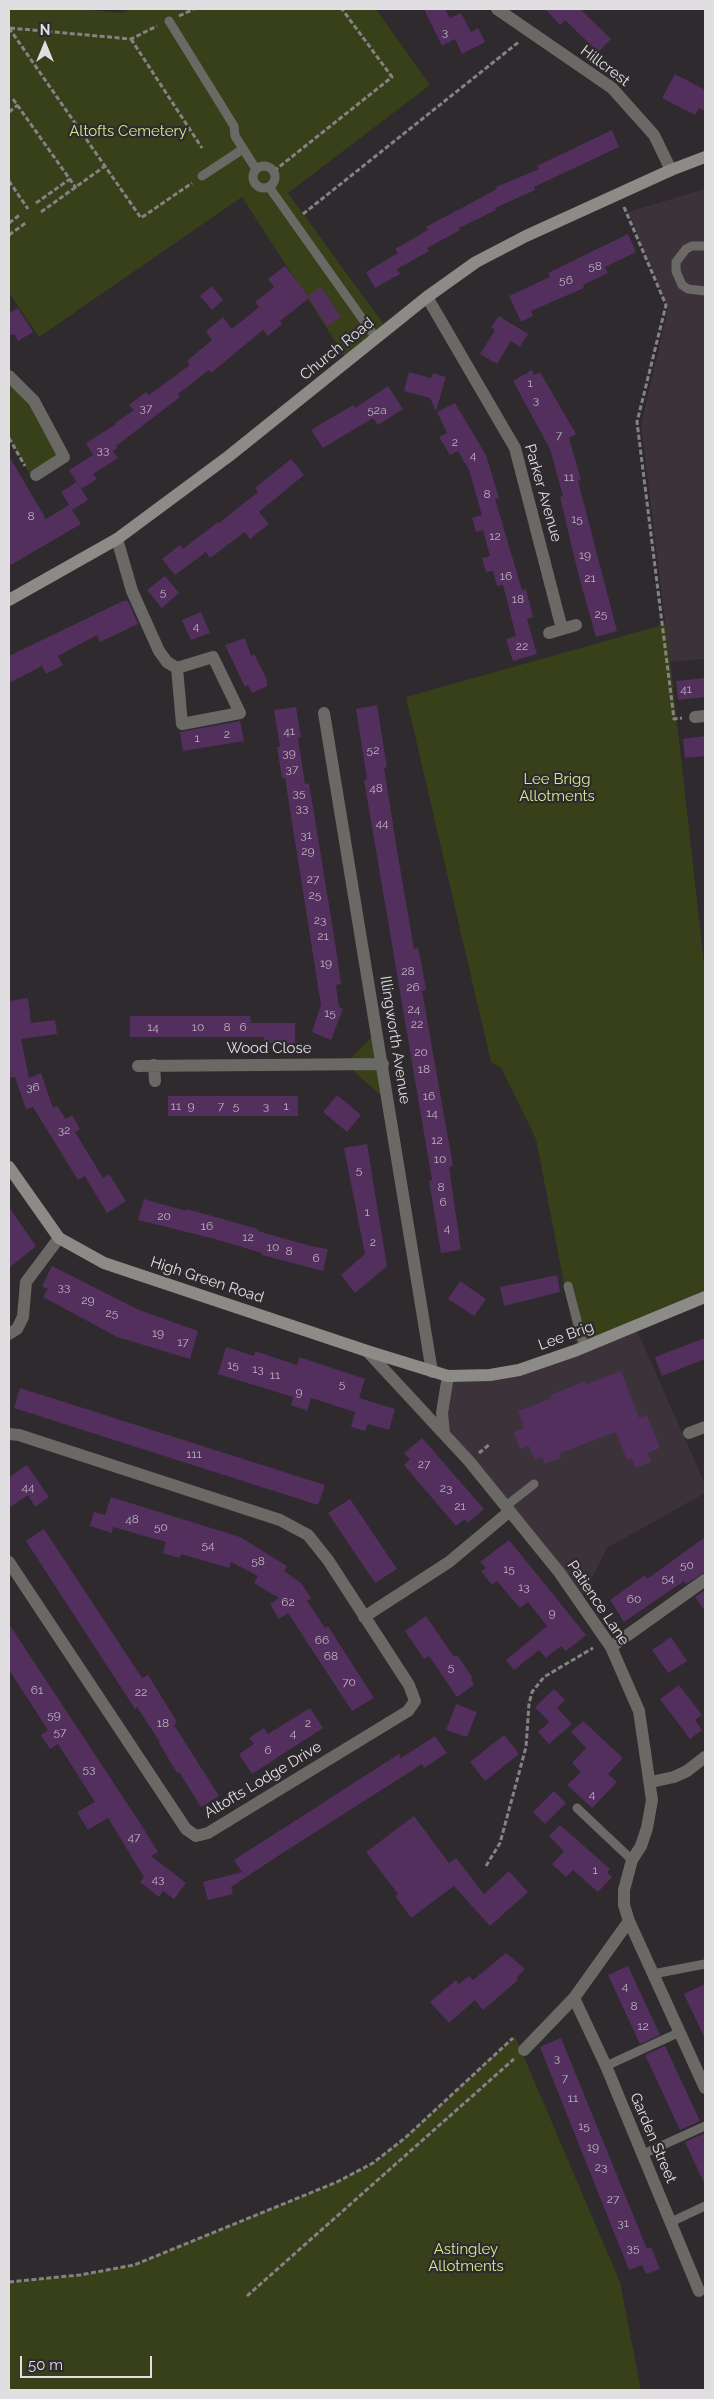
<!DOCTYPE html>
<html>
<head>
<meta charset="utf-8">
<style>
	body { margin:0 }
	#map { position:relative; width:714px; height:2399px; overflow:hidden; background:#2e2a2e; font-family:Raleway,sans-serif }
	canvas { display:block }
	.frame { position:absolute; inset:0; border:10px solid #e0dee0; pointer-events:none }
	.north { position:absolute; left:20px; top:20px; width:50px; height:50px; -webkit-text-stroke:4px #2e2a2e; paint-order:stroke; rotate:0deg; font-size:14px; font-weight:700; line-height:20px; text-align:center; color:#e0dee0 }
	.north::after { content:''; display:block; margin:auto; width:18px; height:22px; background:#e0dee0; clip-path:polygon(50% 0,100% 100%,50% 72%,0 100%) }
	.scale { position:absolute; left:20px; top:2356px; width:132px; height:22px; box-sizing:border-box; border:2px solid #e0dee0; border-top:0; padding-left:6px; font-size:15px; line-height:18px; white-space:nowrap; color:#e0dee0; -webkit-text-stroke:4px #2e2a2e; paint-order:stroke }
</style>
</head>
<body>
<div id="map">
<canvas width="714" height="2399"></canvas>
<div class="frame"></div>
<div class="north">N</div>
<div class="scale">50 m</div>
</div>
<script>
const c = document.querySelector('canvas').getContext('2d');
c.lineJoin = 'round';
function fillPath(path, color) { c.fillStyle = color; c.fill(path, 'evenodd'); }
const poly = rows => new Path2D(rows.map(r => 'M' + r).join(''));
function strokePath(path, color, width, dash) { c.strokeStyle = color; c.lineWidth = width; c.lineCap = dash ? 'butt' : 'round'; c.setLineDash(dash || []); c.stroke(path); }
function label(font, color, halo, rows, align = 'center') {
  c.font = font + ' Raleway,sans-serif'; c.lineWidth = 4.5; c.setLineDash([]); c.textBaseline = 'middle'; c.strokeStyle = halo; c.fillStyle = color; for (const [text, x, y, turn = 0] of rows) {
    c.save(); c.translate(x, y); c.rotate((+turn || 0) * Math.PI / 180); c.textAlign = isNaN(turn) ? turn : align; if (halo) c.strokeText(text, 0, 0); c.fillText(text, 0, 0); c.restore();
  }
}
const built = poly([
	[705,189,705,659,670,662,641,425,668,308,628,212],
	[635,1326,705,1484,705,1493,607,1548,580,1602,444,1433,448,1376,490,1375]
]);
const green = poly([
	[9,9,80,9,122,13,130,9,376,9,430,85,288,193,387,329,348,361,242,197,39,337,9,293],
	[9,376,13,380,64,457,32,478,9,438],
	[666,624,705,973,705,1297,577,1350,536,1139,501,1068,491,1062,406,697],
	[377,1031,388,1102,346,1064],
	[515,2036,620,2282,641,2390,9,2390,9,2282,80,2275,134,2265,337,2182,373,2163,405,2138]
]);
const building = poly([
	[424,9,445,9,450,18,461,13,471,32,478,28,485,42,462,54,455,39,442,46],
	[545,9,580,9,611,39,598,52,565,20,560,25],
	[675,74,705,90,705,111,699,108,695,115,662,98],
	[612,130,619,147,534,187,535,190,495,208,496,210,459,228,460,230,427,248,429,251,397,269,400,274,375,288,366,272,398,253,395,249,428,230,426,227,497,189,496,187,539,169,537,166],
	[628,234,636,252,605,267,608,273,583,285,584,288,531,311,533,316,521,322,509,296,550,277,548,273],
	[285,266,308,296,321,287,341,317,327,326,309,298,280,321,282,324,268,336,263,330,211,373,209,370,178,394,180,397,116,446,117,448,113,451,118,458,93,474,97,479,81,489,69,470,93,455,86,443,116,424,115,423,134,410,129,405,146,392,149,395,190,365,187,361,212,340,206,331,223,317,232,329,259,307,255,302,274,287,268,279],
	[212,286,223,300,212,310,200,296],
	[18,308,33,332,18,341,14,334,9,336,9,313],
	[499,316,528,334,520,347,511,341,497,364,480,354,495,330,491,327],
	[532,370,534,375,540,372,576,434,569,438,581,480,578,481,617,631,596,637,578,573,560,497,563,496,550,449,513,381],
	[409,372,431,378,433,373,446,377,436,411,430,398,404,391],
	[388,386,403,409,378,425,373,418,323,448,311,430,353,405,355,408],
	[455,403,486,455,499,498,495,499,522,590,526,589,533,617,527,619,537,654,513,661,506,639,516,636,503,585,497,586,493,571,486,572,482,558,490,556,483,530,476,532,472,518,482,515,469,470,458,451,450,455,439,437,447,433,437,412],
	[9,456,46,519,69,505,61,492,77,482,88,500,72,510,81,524,9,566],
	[291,459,304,475,259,512,269,524,250,539,245,532,210,558,206,552,175,575,162,559,180,545,183,549,218,522,219,523,258,492,255,488],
	[165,576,179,593,162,608,147,590],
	[123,601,128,601,138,624,100,642,97,635,58,656,63,665,46,674,42,666,9,683,9,656],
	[201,612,210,633,191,640,182,620],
	[245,638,251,656,254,654,267,680,267,686,252,693,248,685,245,687,225,645],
	[705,678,705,697,678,700,676,681],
	[377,705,387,767,384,768,398,856,414,949,418,948,422,966,426,990,422,991,453,1166,449,1167,461,1250,441,1253,429,1181,432,1180,364,780,367,779,356,709],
	[296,707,301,737,298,738,305,784,309,783,335,942,341,984,336,985,339,1007,343,1009,331,1040,312,1032,321,1005,285,778,282,778,277,747,280,747,274,710],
	[240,721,244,741,183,751,180,732],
	[705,736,705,756,685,758,683,739],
	[28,998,31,1023,55,1020,57,1034,21,1039,29,1078,41,1073,53,1108,57,1106,66,1119,72,1115,80,1129,75,1132,103,1178,109,1174,126,1201,107,1213,85,1176,78,1180,33,1107,26,1109,15,1077,9,1078,9,1001],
	[130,1016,250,1016,251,1023,295,1023,295,1043,264,1043,264,1037,130,1037],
	[337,1095,361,1115,347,1132,323,1112],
	[168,1096,298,1096,298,1116,168,1116],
	[367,1144,387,1266,355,1293,341,1275,365,1254,344,1148],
	[144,1199,186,1211,187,1209,258,1229,258,1231,310,1246,328,1249,323,1271,262,1255,262,1253,211,1238,138,1220],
	[9,1207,36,1246,9,1268],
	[52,1266,139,1310,198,1331,190,1359,117,1337,43,1297,48,1289,42,1286],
	[557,1275,560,1292,504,1306,500,1287],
	[460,1281,486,1299,474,1316,448,1299],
	[705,1338,705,1359,662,1376,655,1357],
	[226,1347,254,1356,255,1351,297,1365,299,1357,365,1379,359,1398,395,1409,389,1430,368,1424,365,1431,351,1427,355,1412,311,1398,307,1411,291,1405,293,1397,218,1374],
	[621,1371,639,1418,647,1415,660,1448,648,1453,651,1462,635,1468,632,1459,627,1460,616,1432,560,1453,561,1458,545,1464,542,1457,534,1460,529,1446,520,1449,514,1432,524,1428,518,1411,552,1398,550,1395,586,1381,587,1384],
	[20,1388,325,1485,318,1505,14,1408],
	[422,1438,484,1509,468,1523,465,1519,456,1526,404,1465,410,1459,404,1453],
	[27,1465,49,1497,35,1507,28,1495,9,1508,9,1477],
	[111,1497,240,1537,287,1566,284,1571,301,1583,311,1598,307,1601,325,1628,328,1626,374,1698,352,1711,288,1613,279,1619,270,1604,279,1598,254,1583,258,1576,231,1562,229,1568,181,1554,180,1558,163,1553,166,1542,113,1527,112,1533,90,1526,94,1512,105,1515],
	[350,1499,397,1569,375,1583,328,1513],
	[44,1529,142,1678,148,1675,177,1722,174,1725,219,1796,201,1807,179,1772,177,1773,159,1743,160,1742,137,1707,135,1709,26,1541],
	[705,1537,705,1572,686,1584,684,1581,624,1622,610,1600,645,1575,647,1579],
	[509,1540,586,1635,566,1651,561,1646,546,1658,539,1650,514,1670,506,1660,547,1626,528,1602,520,1608,497,1581,492,1585,481,1571,486,1568,480,1562],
	[705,1590,705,1611,695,1597],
	[426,1616,454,1657,457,1655,473,1678,471,1679,474,1685,457,1697,429,1656,424,1659,405,1631],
	[9,1624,140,1823,158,1852,151,1856,186,1883,174,1899,163,1891,159,1897,140,1882,144,1877,108,1818,88,1830,83,1822,77,1812,95,1802,58,1744,50,1749,41,1735,48,1730,9,1670],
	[671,1637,687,1661,668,1673,652,1650],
	[679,1685,702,1715,695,1720,702,1730,690,1739,660,1699],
	[554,1689,565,1700,557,1708,572,1724,549,1744,538,1732,549,1722,535,1707],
	[456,1704,477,1712,467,1737,446,1730],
	[310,1708,323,1728,252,1774,239,1754,254,1744,249,1738,264,1728,268,1734],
	[583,1721,623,1758,608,1774,617,1782,592,1808,567,1785,581,1772,572,1763,586,1748,571,1732],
	[504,1735,519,1754,485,1781,470,1762],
	[435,1736,447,1753,424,1768,422,1764,281,1854,231,1887,233,1894,208,1900,203,1882,242,1872,234,1860,399,1754,401,1758],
	[554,1791,566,1803,545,1824,533,1812],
	[414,1816,449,1863,456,1858,484,1894,509,1871,528,1892,490,1926,454,1886,411,1918,395,1896,398,1894,366,1852],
	[560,1825,610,1869,607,1872,612,1877,598,1892,573,1870,566,1877,552,1864,564,1851,549,1836],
	[506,1953,525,1969,516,1978,518,1980,483,2010,475,2000,449,2023,430,2002,456,1980,459,1984,469,1976,473,1980],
	[628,1966,660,2035,640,2044,608,1975],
	[705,1984,705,2039,684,1994],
	[561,2038,647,2249,651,2247,660,2269,646,2274,642,2265,629,2270,540,2047],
	[665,2046,700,2121,680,2130,645,2055],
	[705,2133,705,2185,685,2142]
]);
const path = poly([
	[179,16,194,9],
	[9,28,141,218,192,183],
	[10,28,131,39,157,26],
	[131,39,202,148],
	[13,99,76,188],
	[9,112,18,105],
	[274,171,392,77,342,9],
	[9,181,28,209],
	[36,203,70,179],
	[624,207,666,305,637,422,674,719,682,718],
	[41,212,105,166],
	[303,214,520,41],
	[9,223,21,214],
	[9,235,27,222],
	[9,438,25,466],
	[479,1453,490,1444],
	[486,1866,500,1843,526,1747,529,1704,532,1692,544,1677,593,1648],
	[9,2282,80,2275,134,2265,337,2182,373,2163,405,2138,513,2038],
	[247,2296,514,2059]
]);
const lane = poly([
	[169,21,234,126,235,136,256,169],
	'253 177a11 11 0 1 1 22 0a11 11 0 1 1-22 0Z',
	[202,176,243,149],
	[269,187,376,338],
	[705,246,692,246,686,249,676,262,676,271,682,285,688,289,705,291],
	[568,1286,584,1347],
	[506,1506,534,1484],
	[577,1808,632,1860],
	[653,1974,705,1964],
	[606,2066,680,2032],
	[641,2155,705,2126],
	[671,2222,705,2206]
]);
const street = poly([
	[497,9,612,88,654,135,671,170],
	[427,297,515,448,562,629],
	[9,376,34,401,64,457,36,475],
	[117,539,132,591,159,651,167,662,177,668,213,657,240,713,182,724,177,668],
	[549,633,576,625],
	[324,713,432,1372],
	[695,717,705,716],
	[154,1065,155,1081],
	[138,1066,383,1064],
	[9,1334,17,1329,23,1317,26,1282,59,1238],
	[367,1351,469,1461,559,1572,611,1647,639,1711,652,1800,647,1828,641,1846,632,1860,624,1890,624,1905,629,1921,574,1998,524,2050],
	[444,1433,442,1413,448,1376],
	[689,1433,705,1427],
	[9,1434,19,1435,280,1520,308,1535,328,1560,409,1685,415,1701,408,1711,208,1833,196,1836,186,1829,9,1562],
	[364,1617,449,1562,510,1511],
	[611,1647,705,1580],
	[651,1782,674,1777,687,1771,705,1757],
	[629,1921,705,2088],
	[574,1998,606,2066,699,2291]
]);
const secondary = poly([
	[9,600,117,539,229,456,427,297,476,262,526,236,671,170,705,157],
	[9,1167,59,1238,104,1263,367,1351,448,1376,490,1375,519,1370,577,1350,705,1297]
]);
const numberNames = [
	["3",445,32],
	["58",595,266],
	["56",566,280],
	["1",530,383],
	["3",536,400],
	["37",146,408],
	["52a",377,410],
	["7",559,435],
	["2",455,442],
	["33",103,450],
	["4",473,455],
	["11",569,477],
	["8",487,494],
	["8",31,516],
	["15",577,519],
	["12",495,536],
	["19",585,555],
	["16",506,576],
	["21",590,578],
	["5",163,592],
	["18",518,599],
	["25",601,614],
	["4",196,626],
	["22",522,646],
	["41",686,689],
	["41",289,731],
	["2",227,734],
	["1",197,738],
	["52",373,750],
	["39",289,753],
	["37",292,769],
	["48",376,788],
	["35",299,793],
	["33",302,808],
	["44",382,823],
	["31",306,835],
	["29",308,851],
	["27",313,879],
	["25",315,895],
	["23",320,920],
	["21",323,936],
	["19",326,963],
	["28",408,971],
	["26",413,987],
	["24",414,1009],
	["15",330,1013],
	["22",417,1024],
	["14",153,1027],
	["10",198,1027],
	["8",227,1027],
	["6",243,1027],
	["20",421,1052],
	["18",424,1069],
	["36",33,1087],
	["16",429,1096],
	["11",176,1106],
	["9",191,1106],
	["7",221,1106],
	["5",236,1106],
	["3",266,1106],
	["1",286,1106],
	["14",432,1113],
	["32",64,1130],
	["12",437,1140],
	["10",440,1159],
	["5",359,1170],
	["8",441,1187],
	["6",443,1202],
	["1",367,1212],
	["20",164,1216],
	["16",207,1226],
	["4",447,1228],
	["12",248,1237],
	["2",373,1242],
	["10",273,1247],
	["8",289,1251],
	["6",316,1258],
	["33",64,1287],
	["29",88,1300],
	["25",112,1313],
	["19",158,1333],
	["17",183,1342],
	["15",233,1365],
	["13",258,1369],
	["11",275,1375],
	["5",342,1384],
	["9",299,1392],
	["111",194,1454],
	["27",424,1464],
	["44",28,1487],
	["23",446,1488],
	["21",460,1506],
	["48",132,1519],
	["50",161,1527],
	["54",208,1545],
	["58",258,1561],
	["50",687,1565],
	["15",509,1569],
	["54",668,1578],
	["13",524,1587],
	["60",634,1599],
	["62",288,1602],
	["9",552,1613],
	["66",322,1640],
	["68",331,1656],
	["5",451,1667],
	["70",349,1682],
	["61",37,1690],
	["22",141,1692],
	["59",54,1715],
	["18",163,1723],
	["2",308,1723],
	["57",60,1732],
	["4",293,1733],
	["6",268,1750],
	["53",89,1769],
	["4",592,1794],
	["47",134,1837],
	["1",595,1870],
	["43",158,1879],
	["4",625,1986],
	["8",634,2006],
	["12",643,2026],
	["3",557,2058],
	["7",565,2078],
	["11",573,2098],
	["15",584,2126],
	["19",593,2147],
	["23",601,2167],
	["27",613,2199],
	["31",623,2223],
	["35",633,2248]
];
const streetNames = [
	["Hillcrest",605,66,37],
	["Church Road",337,349,-39],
	["Parker Avenue",543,493,74],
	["Illingworth Avenue",395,1040,81],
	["Wood Close",269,1048],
	["High Green Road",207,1280,18],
	["Lee Brig",566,1336,-20],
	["Patience Lane",598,1603,56],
	["Altofts Lodge Drive",263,1780,-31],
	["Garden Street",653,2138,67]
];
const parkNames = [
	["Altofts Cemetery",128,131],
	["Lee Brigg",557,779],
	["Allotments",557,796],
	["Astingley",466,2249],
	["Allotments",466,2266]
];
fillPath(built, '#3b323a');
fillPath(green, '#384019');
fillPath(building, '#532f5e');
strokePath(path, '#858285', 3, [5, 2.5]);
strokePath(lane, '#6a6966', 9);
strokePath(street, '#6a6966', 12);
strokePath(secondary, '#8c8b87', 12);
label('12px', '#bdb2c0', null, numberNames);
label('15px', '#e0dee0', '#2e2a2e', streetNames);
label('15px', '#d5ea8d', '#2e2a2e', parkNames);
</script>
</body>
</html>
